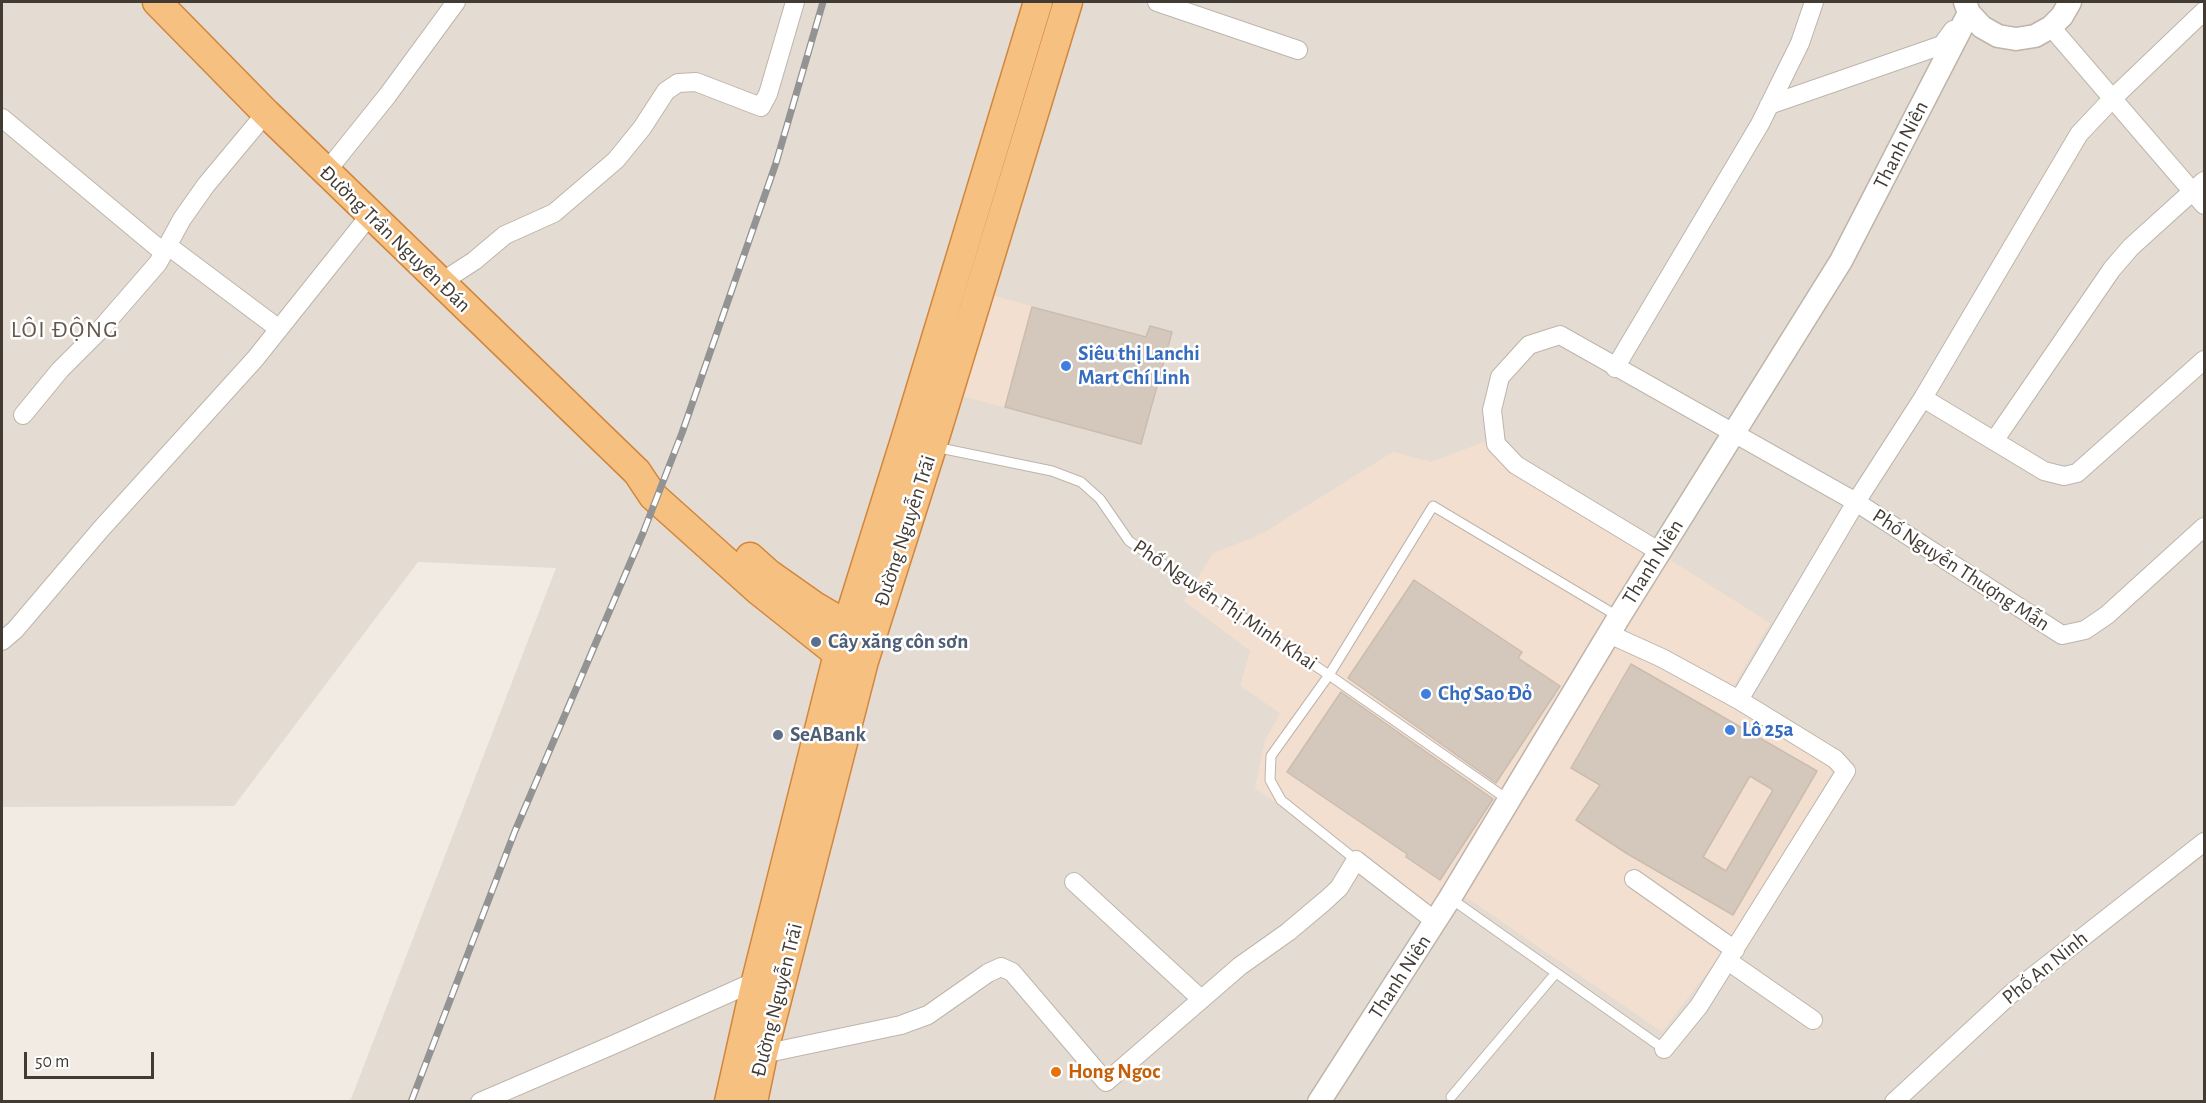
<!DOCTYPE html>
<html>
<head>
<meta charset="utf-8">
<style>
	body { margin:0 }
	#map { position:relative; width:2206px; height:1103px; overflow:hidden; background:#f1ebe4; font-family:"Alegreya Sans",sans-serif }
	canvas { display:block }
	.frame { position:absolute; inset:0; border:3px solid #423b34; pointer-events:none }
	.scale { position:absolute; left:24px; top:1052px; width:130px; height:27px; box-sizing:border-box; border:3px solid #423b34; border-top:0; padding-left:8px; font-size:18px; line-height:21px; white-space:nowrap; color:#423b34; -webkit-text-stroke:4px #fff; paint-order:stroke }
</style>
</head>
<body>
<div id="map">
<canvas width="2206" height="1103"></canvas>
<div class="frame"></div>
<div class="scale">50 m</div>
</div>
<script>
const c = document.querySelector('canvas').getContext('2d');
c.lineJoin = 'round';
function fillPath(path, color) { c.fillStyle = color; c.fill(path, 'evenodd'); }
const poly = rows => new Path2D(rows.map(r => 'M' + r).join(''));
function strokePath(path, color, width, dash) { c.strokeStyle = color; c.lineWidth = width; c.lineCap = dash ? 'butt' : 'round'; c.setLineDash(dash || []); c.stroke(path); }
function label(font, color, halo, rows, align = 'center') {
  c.font = font + ' "Alegreya Sans",sans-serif'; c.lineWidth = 5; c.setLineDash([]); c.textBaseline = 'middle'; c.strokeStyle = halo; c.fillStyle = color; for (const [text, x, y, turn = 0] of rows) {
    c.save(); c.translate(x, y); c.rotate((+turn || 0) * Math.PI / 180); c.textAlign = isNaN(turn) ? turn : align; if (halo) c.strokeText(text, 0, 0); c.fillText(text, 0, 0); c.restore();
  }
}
const residential = poly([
	[2,2,2204,2,2204,1101,345,1101,351,1099,556,568,418,562,234,806,2,807]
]);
const commercial = poly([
	[991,295,1146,337,1150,326,1172,332,1141,444,962,396],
	[1484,442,1770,623,1731,691,1836,767,1740,929,1662,1032,1469,899,1441,887,1430,909,1255,788,1265,740,1280,713,1240,686,1250,651,1184,601,1213,553,1252,538,1268,530,1393,452,1431,462]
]);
const building = poly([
	[1032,307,1146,337,1150,326,1172,332,1141,444,1005,407,1032,307],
	[1414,580,1522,652,1518,658,1560,686,1496,783,1348,678,1414,580],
	[1631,664,1817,771,1733,915,1626,853,1576,820,1600,785,1571,768,1631,664],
	[1750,776,1773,790,1726,871,1703,857,1750,776],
	[1341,692,1493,799,1440,880,1406,857,1407,854,1287,772,1341,692]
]);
const service = poly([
	[935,447,1052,471,1081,482,1100,499,1129,541,1329,675,1507,799],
	[1356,860,1281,800,1270,780,1271,756,1329,675,1433,506,1619,617],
	[1450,898,1664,1049],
	[1451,1097,1555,974]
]);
const minor = poly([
	[1157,2,1298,50],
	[2051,27,2204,205],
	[1769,105,1942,45,1953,30],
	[2,118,163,252],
	[326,172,387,96,456,2],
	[167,245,279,329],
	[440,283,474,261,505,235,554,213,616,160,642,128,666,91,678,83,696,82,761,107,768,94,795,2],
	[1615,368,1760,124,1800,43,1814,2],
	[1923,398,2044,471,2064,476,2077,473,2204,360],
	[23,415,60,370,99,331,158,263,182,219,206,185,266,113],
	[1994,441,2112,269,2131,247,2204,181],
	[1660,552,1516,465,1496,444,1492,410,1500,377,1529,345,1560,335,1856,502,2062,635,2085,630,2107,615,2204,527],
	[1609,634,1662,658,1739,700],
	[2,641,15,630,101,529,255,359,370,215],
	[1634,879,1735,950],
	[1074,882,1201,999],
	[1728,961,1813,1020],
	[1664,1049,1699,1006,1846,771,1835,759,1739,700,1856,502,1923,398,2079,134,2112,99,2204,11],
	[763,1054,901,1025,928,1015,988,973,1001,967,1012,972,1106,1082,1240,966,1288,932,1326,900,1339,888,1356,860,1435,921],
	[480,1102,615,1044,756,981],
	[1894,1102,2013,992,2204,842]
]);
const tertiary = poly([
	[1965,2,1969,13,1982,27,1998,36,2016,39,2035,36,2051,27,2062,16,2070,2],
	[1319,1102,1450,898,1619,617,1841,261,1969,13]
]);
const trunk = poly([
	[157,2,266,113,637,472,653,496,759,591,838,654,854,658],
	[750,557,769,574,813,605,847,625,864,631],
	[729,1102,756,981,838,654,906,437,1038,2],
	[753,1102,763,1054,864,661,932,447,1068,2]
]);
const rail = poly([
	[411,1102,515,831,643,533,682,433,776,163,823,2]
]);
const markers = [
	[1066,366,6,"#3f7fe0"],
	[816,642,6,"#5c6f8a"],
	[1426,694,6,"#3f7fe0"],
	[1730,730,6,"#3f7fe0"],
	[778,735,6,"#5c6f8a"],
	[1056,1072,6,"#e8710a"]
];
const streetNames = [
	["Thanh Niên",1901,145,-63],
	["Đường Trần Nguyên Đán",395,239,44],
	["Đường Nguyễn Trãi",905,531,-72],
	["Thanh Niên",1653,562,-58],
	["Phố Nguyễn Thượng Mẫn",1961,570,33],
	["Phố Nguyễn Thị Minh Khai",1225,605,34],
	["Phố An Ninh",2045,968,-39],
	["Thanh Niên",1400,977,-57],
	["Đường Nguyễn Trãi",777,1000,-76]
];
const shopNames = [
	["Siêu thị Lanchi",1078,354],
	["Mart Chí Linh",1078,378],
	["Chợ Sao Đỏ",1438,694],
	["Lô 25a",1742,730]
];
const serviceNames = [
	["Cây xăng côn sơn",828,642],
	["SeABank",790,735]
];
const foodNames = [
	["Hong Ngoc",1068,1072]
];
const quarterNames = [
	["LÔI ĐỘNG",65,330]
];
fillPath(residential, '#e4dcd2');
fillPath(commercial, '#f2dfd0');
fillPath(building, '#d4c8bd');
strokePath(building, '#ccbcae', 1.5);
strokePath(service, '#beb4aa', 11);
strokePath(minor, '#beb4aa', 20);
strokePath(tertiary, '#beb4aa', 25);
strokePath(trunk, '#d2863c', 31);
strokePath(service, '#fff', 9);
strokePath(minor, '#fff', 18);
strokePath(tertiary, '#fff', 22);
strokePath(trunk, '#f6c081', 28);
strokePath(rail, '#939393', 7);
strokePath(rail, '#fff', 4.5, [14]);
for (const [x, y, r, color] of markers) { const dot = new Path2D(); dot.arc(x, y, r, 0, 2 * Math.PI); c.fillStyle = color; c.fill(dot); strokePath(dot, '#fff', 2); }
label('21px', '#423b34', '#fff', streetNames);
label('bold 21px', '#366cbe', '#fff', shopNames, 'left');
label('bold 21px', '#4e5e75', '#fff', serviceNames, 'left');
label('bold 21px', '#c56008', '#fff', foodNames, 'left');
c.letterSpacing = '1.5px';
label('24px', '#64574c', '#fff', quarterNames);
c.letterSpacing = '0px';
</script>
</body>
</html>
